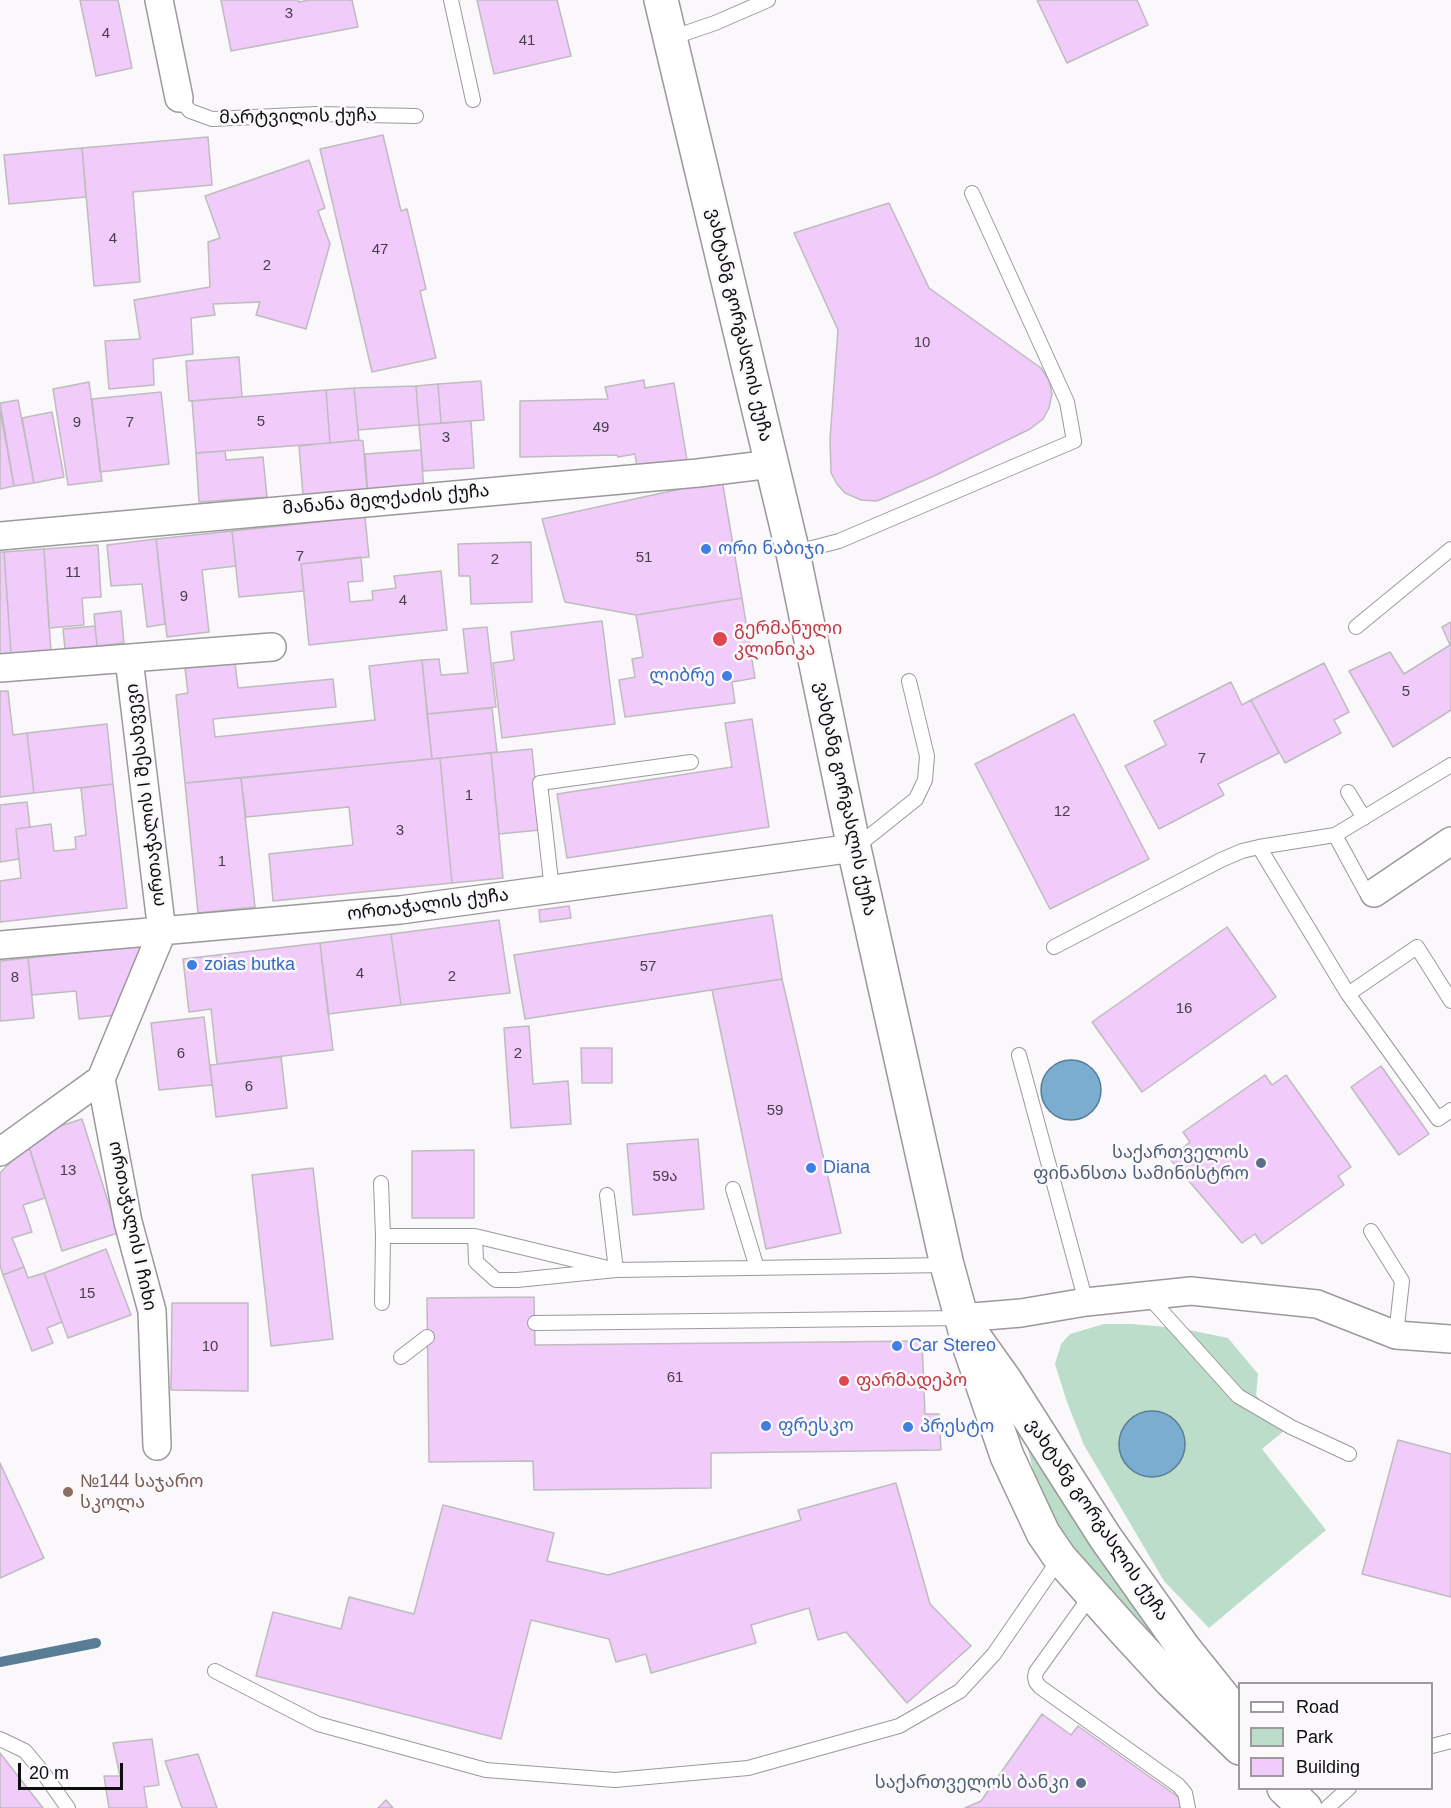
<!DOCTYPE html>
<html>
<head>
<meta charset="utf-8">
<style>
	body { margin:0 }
	#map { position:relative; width:1451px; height:1808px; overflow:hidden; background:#faf8fb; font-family:Helvetica,sans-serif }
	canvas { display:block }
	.legend { position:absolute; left:1238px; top:1682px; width:195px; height:108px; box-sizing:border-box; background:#faf8fb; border:2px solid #9c9a9d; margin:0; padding:8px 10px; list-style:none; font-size:18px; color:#0f0e0f }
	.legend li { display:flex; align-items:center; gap:12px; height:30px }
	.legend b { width:30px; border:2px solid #9c9a9d }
	.scale { position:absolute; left:18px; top:1763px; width:105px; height:27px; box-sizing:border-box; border:3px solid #0f0e0f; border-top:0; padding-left:8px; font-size:18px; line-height:21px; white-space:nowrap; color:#0f0e0f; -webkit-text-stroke:4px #faf8fb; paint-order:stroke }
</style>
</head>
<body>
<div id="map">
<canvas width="1451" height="1808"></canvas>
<ul class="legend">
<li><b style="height:8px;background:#fff"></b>Road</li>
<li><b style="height:16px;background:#bbddc9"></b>Park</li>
<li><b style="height:16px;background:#f1cbfa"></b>Building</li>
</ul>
<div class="scale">20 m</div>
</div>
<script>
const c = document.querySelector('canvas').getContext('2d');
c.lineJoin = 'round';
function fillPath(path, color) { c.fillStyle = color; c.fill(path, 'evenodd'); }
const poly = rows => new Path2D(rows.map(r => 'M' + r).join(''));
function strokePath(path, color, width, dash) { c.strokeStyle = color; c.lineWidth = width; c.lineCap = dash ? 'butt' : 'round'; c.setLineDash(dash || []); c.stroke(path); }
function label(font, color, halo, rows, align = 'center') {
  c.font = font + ' Helvetica,"Noto Sans Georgian",sans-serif'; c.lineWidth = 5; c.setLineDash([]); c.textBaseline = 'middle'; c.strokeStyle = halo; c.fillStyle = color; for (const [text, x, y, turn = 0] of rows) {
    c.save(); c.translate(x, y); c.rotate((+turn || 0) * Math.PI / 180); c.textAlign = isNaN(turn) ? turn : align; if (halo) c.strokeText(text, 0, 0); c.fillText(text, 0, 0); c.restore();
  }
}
const green = poly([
	[1104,1324,1132,1324,1179,1328,1228,1338,1258,1374,1256,1395,1284,1431,1262,1449,1326,1530,1209,1628,1164,1581,1084,1445,1067,1402,1055,1364,1061,1344,1070,1334],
	[1027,1444,1187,1664,1144,1634,1071,1548,1047,1511,1036,1483]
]);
const water = poly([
	'1041 1090a30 30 0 1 1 60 0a30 30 0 1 1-60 0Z',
	'1119 1444a33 33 0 1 1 66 0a33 33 0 1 1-66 0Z'
]);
const stream = poly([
	[0,1662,96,1643]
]);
const building = poly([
	[80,0,118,0,132,68,96,76,80,0],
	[221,0,298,0,299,2,310,0,352,0,358,27,231,51,221,0],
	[477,0,557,0,571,56,494,74,477,0],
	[1037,0,1137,0,1148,25,1067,63,1037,0],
	[383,135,401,211,407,209,426,289,420,291,436,358,372,372,320,149,383,135],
	[208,137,212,185,133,192,140,282,94,286,82,148,208,137],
	[82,148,86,197,9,204,4,155,82,148],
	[309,160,325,208,318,211,330,244,306,329,256,315,260,302,213,304,215,315,191,318,193,354,153,359,154,385,109,389,105,341,140,339,134,300,210,287,208,242,220,238,205,196,309,160],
	[889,203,929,288,1041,368,1049,380,1052,394,1049,408,1043,419,1030,429,934,476,877,501,861,500,845,493,837,484,831,473,830,439,838,330,794,233,889,203],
	[239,357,242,397,189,401,186,361,239,357],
	[644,380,645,388,674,383,687,460,637,468,635,454,618,457,617,455,520,457,520,401,608,399,605,387,644,380],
	[481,381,484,420,441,423,438,384,481,381],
	[89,382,102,481,68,485,53,389,89,382],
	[438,384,441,423,419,425,416,386,438,384],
	[416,386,419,425,358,430,354,388,416,386],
	[354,388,359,440,330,443,326,390,354,388],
	[326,390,330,443,196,453,192,401,326,390],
	[161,392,169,464,100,472,92,399,161,392],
	[18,400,34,483,14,486,0,403,18,400],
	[0,410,14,486,0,489,0,410],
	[52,412,64,477,34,483,22,418,52,412],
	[471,421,474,468,423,471,419,425,471,421],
	[359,440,363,441,367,490,303,495,299,446,359,440],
	[421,450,424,493,368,497,365,454,421,450],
	[225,451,226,460,263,457,267,497,199,502,196,453,225,451],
	[722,480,742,598,636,615,565,602,542,519,722,480],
	[365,517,369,557,301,564,304,591,239,597,232,531,365,517],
	[232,531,236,566,202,570,209,632,167,637,156,539,232,531],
	[156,539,165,624,147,627,142,584,111,586,107,545,156,539],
	[531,542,532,602,471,604,470,576,459,576,458,544,531,542],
	[98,545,101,597,82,598,84,625,49,628,44,549,98,545],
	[44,549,51,651,11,654,4,552,44,549],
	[0,552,4,552,11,654,0,655,0,552],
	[361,557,363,581,348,582,350,602,373,600,372,591,396,588,394,576,441,571,447,630,309,645,301,564,361,557],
	[742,598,755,678,732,682,735,703,625,717,619,680,635,677,632,659,643,657,636,615,742,598],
	[121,611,124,643,97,646,94,614,121,611],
	[602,621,615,724,502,738,493,663,514,660,511,632,602,621],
	[1451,622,1451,710,1393,747,1349,671,1390,652,1404,674,1450,645,1442,627,1451,622],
	[95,626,97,646,65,649,63,629,95,626],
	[487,627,496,707,427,714,422,660,439,659,441,675,468,673,463,629,487,627],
	[422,660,432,759,185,783,176,695,188,693,185,668,235,663,238,688,333,679,336,707,213,719,215,737,375,720,369,666,422,660],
	[1324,663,1349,712,1334,720,1341,733,1285,763,1251,700,1324,663],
	[1231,682,1242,705,1251,700,1279,753,1218,784,1224,795,1159,829,1125,766,1166,745,1154,721,1231,682],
	[0,691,8,691,13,735,27,733,34,793,0,797,0,691],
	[492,708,497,752,432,759,427,714,492,708],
	[1074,714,1149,859,1050,909,975,764,1074,714],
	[752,719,769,827,567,858,557,794,732,767,725,723,752,719],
	[107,724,113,784,34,793,27,733,107,724],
	[532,749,540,830,499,834,491,753,532,749],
	[491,753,503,878,452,883,440,758,491,753],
	[440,758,452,883,273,901,269,854,353,845,349,807,246,817,241,778,440,758],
	[241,778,255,907,198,913,185,783,241,778],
	[113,784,127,908,0,922,0,881,21,878,16,829,51,824,54,851,76,849,75,837,86,835,81,788,113,784],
	[27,802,30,827,16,829,19,859,0,862,0,805,27,802],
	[569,906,571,918,540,922,539,910,569,906],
	[772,915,782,979,525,1019,514,955,772,915],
	[499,920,510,993,401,1005,391,934,499,920],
	[1227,927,1276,997,1142,1092,1092,1022,1227,927],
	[391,934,401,1005,328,1014,320,943,391,934],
	[320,943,333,1050,217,1064,211,1009,189,1012,183,959,320,943],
	[153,945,128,1014,79,1019,76,991,32,995,28,958,153,945],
	[28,958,34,1018,0,1021,0,961,28,958],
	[782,979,841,1233,766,1249,712,990,782,979],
	[204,1017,212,1085,159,1090,151,1023,204,1017],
	[529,1026,533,1084,568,1081,571,1124,511,1128,504,1028,529,1026],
	[581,1048,612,1048,612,1083,582,1083,581,1048],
	[281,1057,287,1108,216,1117,210,1065,281,1057],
	[1381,1066,1429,1134,1399,1155,1351,1087,1381,1066],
	[1265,1075,1272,1085,1286,1075,1351,1167,1338,1176,1344,1185,1262,1244,1255,1234,1242,1243,1170,1159,1190,1142,1183,1132,1265,1075],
	[82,1119,118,1233,62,1251,26,1137,82,1119],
	[698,1139,704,1209,633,1215,627,1144,698,1139],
	[28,1144,45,1198,23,1205,32,1232,12,1238,24,1267,3,1275,0,1266,0,1173,28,1144],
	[474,1150,474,1218,412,1218,412,1151,474,1150],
	[313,1168,333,1339,271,1346,252,1175,313,1168],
	[106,1249,131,1315,68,1338,44,1273,106,1249],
	[24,1267,28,1278,44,1273,62,1322,47,1328,53,1343,32,1351,3,1275,24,1267],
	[534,1297,535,1345,922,1341,925,1414,939,1414,941,1450,711,1453,711,1488,534,1490,533,1461,429,1462,427,1298,534,1297],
	[172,1303,248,1303,248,1391,171,1390,172,1303],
	[1398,1440,1451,1454,1451,1597,1362,1574,1398,1440],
	[0,1463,44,1558,0,1578,0,1463],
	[896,1483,930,1604,971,1646,907,1703,846,1632,818,1640,809,1608,751,1625,756,1643,651,1673,646,1654,616,1662,609,1639,531,1620,501,1739,256,1676,273,1612,341,1629,349,1597,414,1614,443,1505,554,1533,547,1561,608,1575,801,1520,798,1510,896,1483],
	[1042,1714,1071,1735,1078,1726,1184,1801,1179,1808,965,1808,981,1801,1042,1714],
	[152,1739,159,1785,144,1787,147,1808,109,1808,104,1776,120,1776,113,1743,152,1739],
	[0,1753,43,1808,0,1808,0,1753],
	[198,1754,217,1808,182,1808,165,1761,198,1754],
	[386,1800,393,1808,378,1808,386,1800]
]);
const service = poly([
	[451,0,473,100],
	[671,38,715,23,768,0],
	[179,98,190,111,212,119,317,114,416,116],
	[793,553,839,541,1074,441,1067,402,972,193],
	[1356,627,1451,549],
	[1348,792,1364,818],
	[1335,835,1366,892,1374,893],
	[856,847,916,799,925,780,927,756,909,681],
	[1259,847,1348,994,1438,1119,1451,1110],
	[552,890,540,783,691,762],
	[1054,947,1221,860,1242,851,1259,847,1335,835,1451,765],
	[1348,994,1417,947,1451,1001],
	[1019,1055,1086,1302],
	[381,1183,383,1236,475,1236,616,1270,947,1265],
	[733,1189,757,1268],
	[1371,1231,1402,1281,1396,1335],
	[475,1236,476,1262,496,1280,517,1280,616,1270,607,1195],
	[1148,1296,1238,1396,1291,1427,1349,1454],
	[382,1303,383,1236],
	[535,1323,961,1318],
	[401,1357,427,1337],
	[1092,1594,1036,1672,1035,1677,1036,1682,1040,1687,1178,1785,1185,1793,1188,1808],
	[215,1671,318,1724,486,1770,615,1780,748,1768,899,1726,960,1691,994,1654,1060,1558],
	[0,1739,25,1751,44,1774,68,1808],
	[1432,1746,1451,1741],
	[1327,1808,1349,1788]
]);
const minor = poly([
	[159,0,179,98],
	[0,536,698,473,772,464],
	[0,668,272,647],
	[1374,893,1451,841],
	[0,945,400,910,854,848],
	[101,1079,128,1222,152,1311,157,1446],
	[0,1152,101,1079,162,932,129,659],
	[961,1318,1021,1313,1086,1302,1191,1291,1317,1304,1396,1335,1451,1339]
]);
const tertiary = poly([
	[965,1324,1005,1380,1105,1537,1183,1647,1240,1718]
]);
const secondary = poly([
	[661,0,793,553,854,848,947,1265,969,1345,1007,1456,1043,1533,1060,1558,1124,1630,1171,1681,1240,1748],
	[1284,1788,1305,1808]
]);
const markers = [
	[706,549,6,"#3f7fe0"],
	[720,639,8,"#e0444e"],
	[727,676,6,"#3f7fe0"],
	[192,965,6,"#3f7fe0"],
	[1261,1163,6,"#5c6f8a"],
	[811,1168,6,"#3f7fe0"],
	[897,1346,6,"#3f7fe0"],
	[844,1381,6,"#e0444e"],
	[766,1426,6,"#3f7fe0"],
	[908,1427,6,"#3f7fe0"],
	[68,1492,6,"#8d6e63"],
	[1081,1783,6,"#5c6f8a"]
];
const numberNames = [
	["3",289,14],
	["4",106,34],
	["41",527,41],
	["4",113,239],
	["47",380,250],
	["2",267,266],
	["10",922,343],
	["5",261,422],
	["9",77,423],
	["7",130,423],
	["49",601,428],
	["3",446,438],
	["7",300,557],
	["51",644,558],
	["2",495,560],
	["11",73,573],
	["9",184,597],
	["4",403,601],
	["5",1406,692],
	["7",1202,759],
	["1",469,796],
	["12",1062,812],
	["3",400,831],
	["1",222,862],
	["57",648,967],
	["4",360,974],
	["2",452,977],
	["8",15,978],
	["16",1184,1009],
	["6",181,1054],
	["2",518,1054],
	["6",249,1087],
	["59",775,1111],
	["13",68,1171],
	["59ა",665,1177],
	["15",87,1294],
	["10",210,1347],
	["61",675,1378]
];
const streetNames = [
	["მარტვილის ქუჩა",298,117,-1],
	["ვახტანგ გორგასლის ქუჩა",739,325,77],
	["მანანა მელქაძის ქუჩა",386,500,-5],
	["ორთაჭალის I შესახვევი",146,795,-97],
	["ვახტანგ გორგასლის ქუჩა",845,799,78],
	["ორთაჭალის ქუჩა",428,905,-7],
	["ორთაჭალის I ჩიხი",132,1226,78],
	["ვახტანგ გორგასლის ქუჩა",1097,1520,56]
];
const shopNames = [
	["ორი ნაბიჯი",718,549],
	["ლიბრე",715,676,"right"],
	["zoias butka",204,965],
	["Diana",823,1168],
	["Car Stereo",909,1346],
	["ფრესკო",778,1426],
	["პრესტო",920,1427]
];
const healthNames = [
	["გერმანული",734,629],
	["კლინიკა",734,650],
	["ფარმადეპო",856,1381]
];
const serviceNames = [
	["საქართველოს",1249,1153],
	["ფინანსთა სამინისტრო",1249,1174],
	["საქართველოს ბანკი",1069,1783]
];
const educationNames = [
	["№144 საჯარო",80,1482],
	["სკოლა",80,1503]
];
fillPath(green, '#bbddc9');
fillPath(water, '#7aadd0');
strokePath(water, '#5a7d96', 1.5);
strokePath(stream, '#5a7d96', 10);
fillPath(building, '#f1cbfa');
strokePath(building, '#bebcbe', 1.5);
strokePath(service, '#9b999b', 16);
strokePath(minor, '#9b999b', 30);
strokePath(tertiary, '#9b999b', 36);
strokePath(secondary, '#9b999b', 36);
strokePath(service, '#fff', 14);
strokePath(minor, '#fff', 27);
strokePath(tertiary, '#fff', 33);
strokePath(secondary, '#fff', 33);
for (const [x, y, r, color] of markers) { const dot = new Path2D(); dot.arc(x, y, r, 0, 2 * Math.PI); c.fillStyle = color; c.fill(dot); strokePath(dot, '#faf8fb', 2); }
label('15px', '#483d4a', null, numberNames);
label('18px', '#0f0e0f', '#faf8fb', streetNames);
label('18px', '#366cbe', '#faf8fb', shopNames, 'left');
label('18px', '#be3a42', '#faf8fb', healthNames, 'left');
label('18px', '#4e5e75', '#faf8fb', serviceNames, 'right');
label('18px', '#785e54', '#faf8fb', educationNames, 'left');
</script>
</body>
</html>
